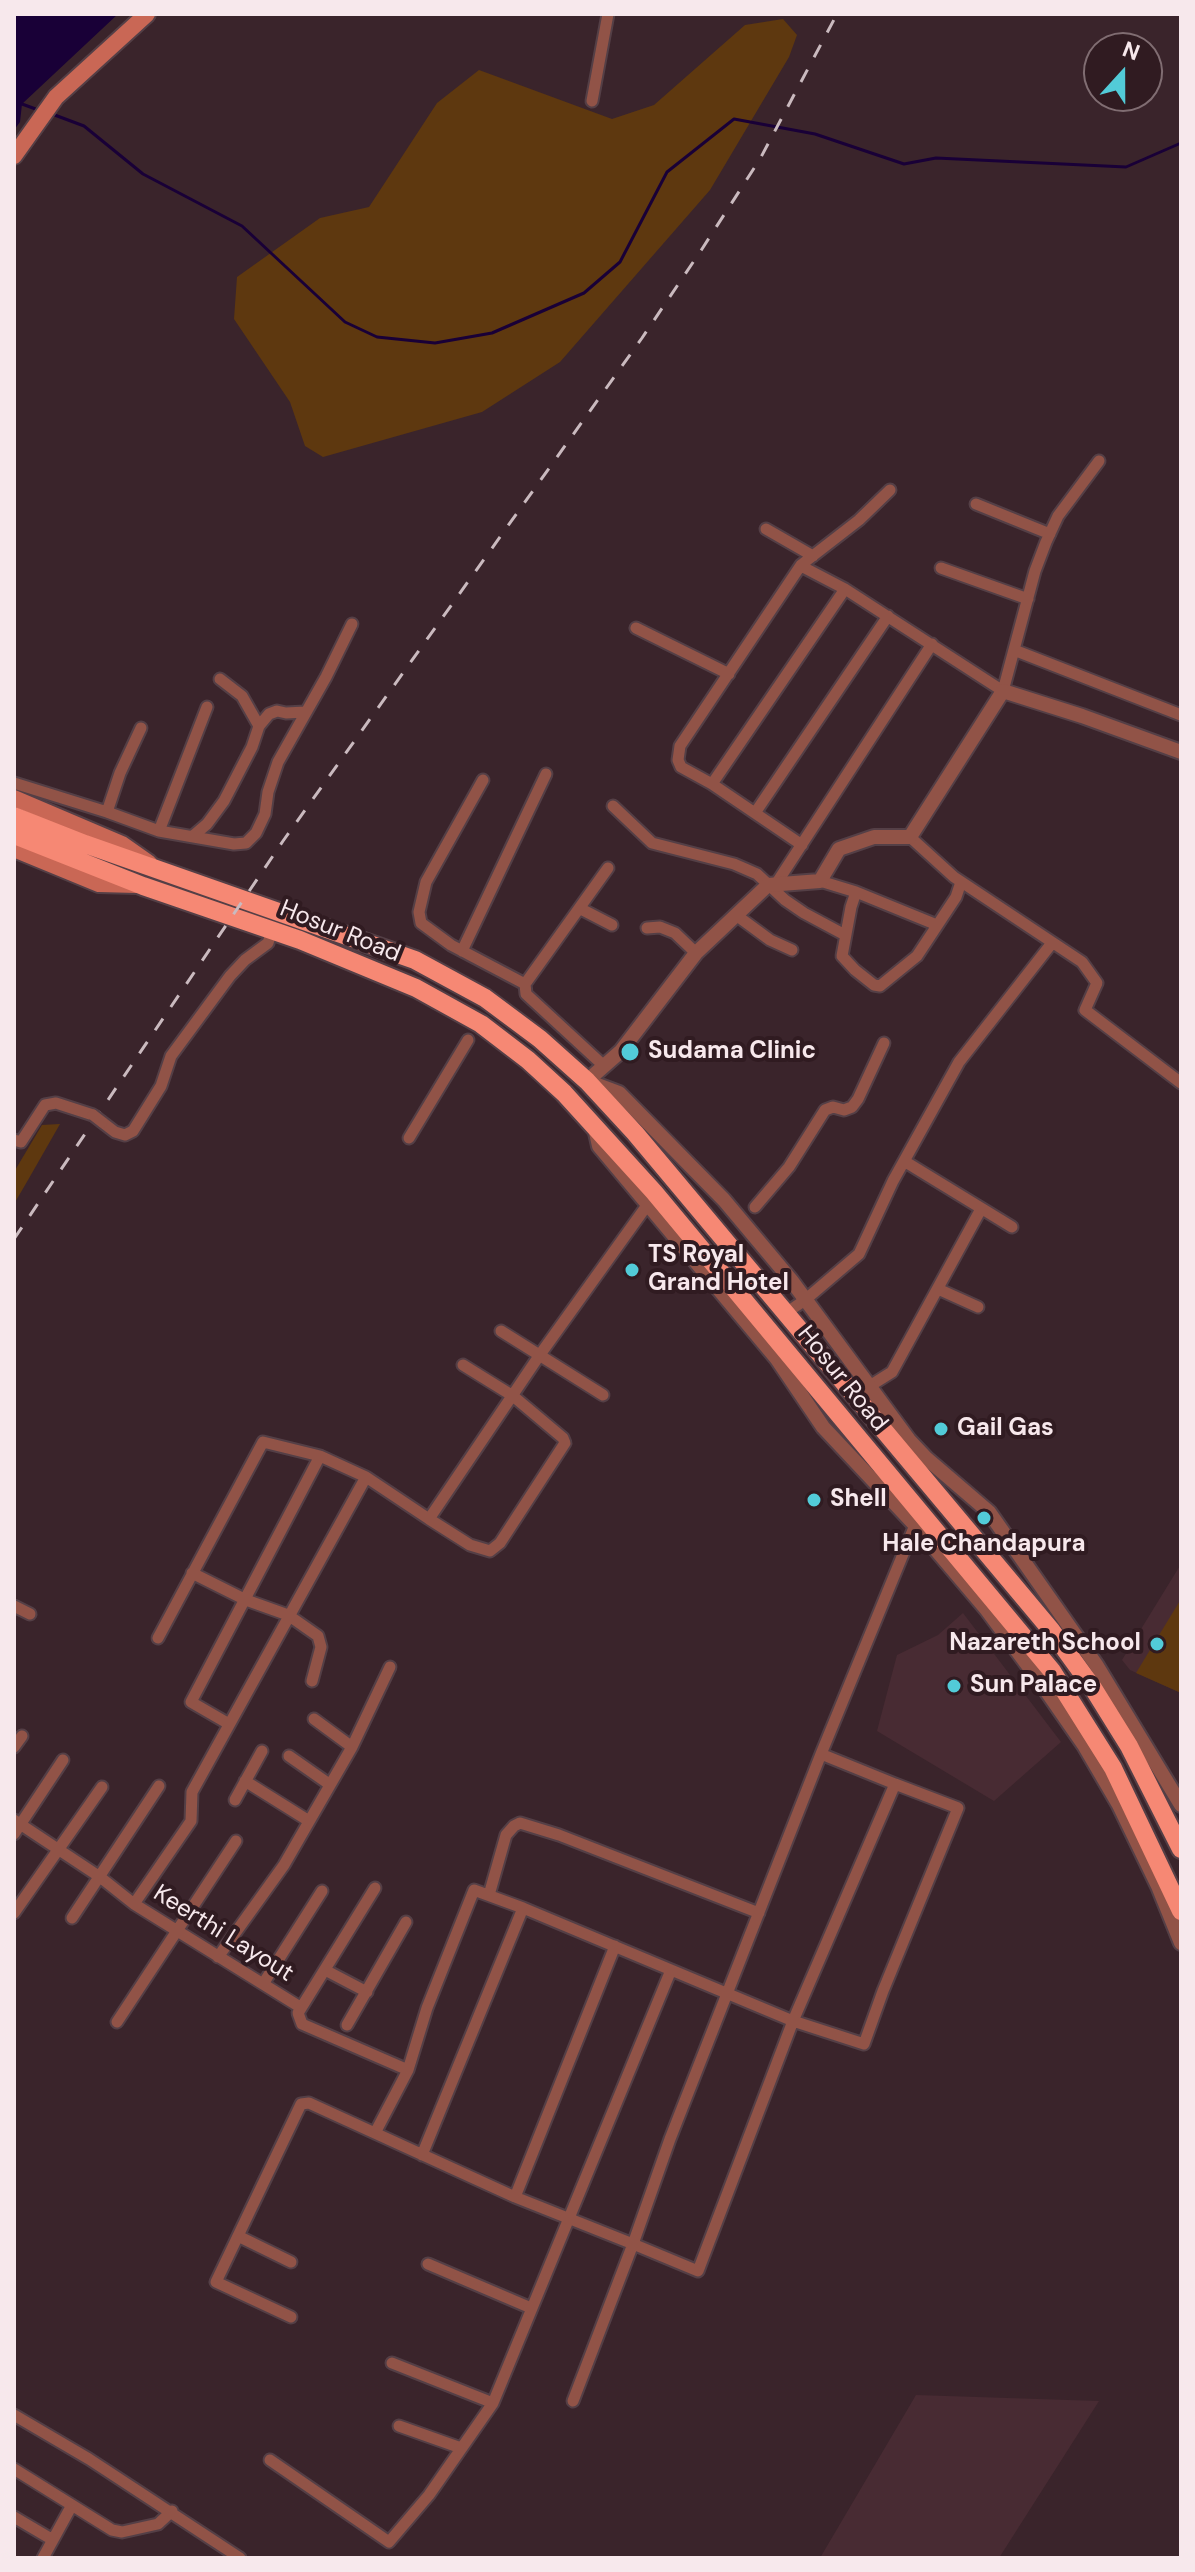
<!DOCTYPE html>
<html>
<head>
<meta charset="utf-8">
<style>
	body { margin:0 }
	#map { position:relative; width:1195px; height:2572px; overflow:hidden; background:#3a242b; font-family:"DM Sans",sans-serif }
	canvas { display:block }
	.frame { position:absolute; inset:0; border:16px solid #f7e8ec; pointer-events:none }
	.north { position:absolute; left:1083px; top:32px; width:80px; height:80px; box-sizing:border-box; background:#301b21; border:2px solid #806d72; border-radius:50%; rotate:21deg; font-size:22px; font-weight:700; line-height:32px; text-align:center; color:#f7e8ec }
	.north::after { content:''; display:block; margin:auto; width:28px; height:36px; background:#52cbd8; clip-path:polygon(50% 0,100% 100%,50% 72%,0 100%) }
</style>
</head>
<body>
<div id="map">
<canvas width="1195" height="2572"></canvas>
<div class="frame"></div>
<div class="north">N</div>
</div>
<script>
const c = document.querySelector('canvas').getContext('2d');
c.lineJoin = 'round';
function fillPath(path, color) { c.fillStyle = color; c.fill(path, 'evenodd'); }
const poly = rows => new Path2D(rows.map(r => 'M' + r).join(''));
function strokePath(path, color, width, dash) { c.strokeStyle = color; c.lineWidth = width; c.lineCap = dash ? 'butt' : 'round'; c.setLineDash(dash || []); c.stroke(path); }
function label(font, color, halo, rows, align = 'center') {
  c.font = font + ' "DM Sans",sans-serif'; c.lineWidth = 8; c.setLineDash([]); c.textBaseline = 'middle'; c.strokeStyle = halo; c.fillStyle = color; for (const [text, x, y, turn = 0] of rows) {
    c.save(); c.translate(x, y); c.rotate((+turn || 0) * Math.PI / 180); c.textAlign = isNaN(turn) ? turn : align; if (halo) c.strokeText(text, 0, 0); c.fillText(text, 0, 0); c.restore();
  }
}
const built = poly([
	[1181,1564,1181,1693,1130,1670,1122,1660],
	[963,1613,1061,1742,994,1801,877,1731,897,1655,938,1635],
	[916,2395,1099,2401,999,2558,820,2558]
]);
const green = poly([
	[783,19,797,35,789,57,710,190,560,362,482,412,323,457,305,446,290,402,234,319,237,277,320,218,369,207,437,103,479,70,612,119,654,105,745,25],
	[60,1124,28,1180,14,1204,14,1172,42,1125],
	[1181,1599,1181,1693,1136,1673]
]);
const water = poly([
	[14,14,118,14,22,104,20,122,14,130]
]);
const stream = poly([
	[22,104,41,111],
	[52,114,84,126,143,174,242,226,345,322,377,337,435,343,492,333,584,293,620,262,667,172,734,119,815,134,904,164,936,158,1126,167,1181,143]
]);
const minor = poly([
	[592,101,608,14],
	[976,504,1050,534],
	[766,529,813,556],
	[801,566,845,589,1003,691,1035,571,1046,542,1058,516,1099,461],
	[941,568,1028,599],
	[636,628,729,674],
	[1014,650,1181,715],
	[220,679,242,696,259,726],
	[483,780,426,882,419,912,421,923,451,945,525,984],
	[14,783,107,812,120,773,141,728],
	[712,784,845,589],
	[613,806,652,843,734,864,757,874,785,900,804,913,845,935],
	[107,812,159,831,207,707],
	[755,813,888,616],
	[159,831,234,844,246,843,256,833,265,814,268,792,278,762,326,677,352,624],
	[193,836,207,824,224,801,252,747,259,726,269,714,277,711,286,713,305,712],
	[910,837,954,877,1082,962,1097,983,1085,1010,1181,1083],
	[802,845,712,784,681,767,678,760,680,746,801,565,859,520,890,490],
	[820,881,856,892,851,907,842,956,855,970,874,985,880,986,917,956,956,897,961,882],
	[776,884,932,644],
	[856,892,937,925],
	[581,909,612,925],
	[736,915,770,940,792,950],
	[647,928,660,927,675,933,696,953],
	[462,951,546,774],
	[604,1066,526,994,525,984,608,868],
	[102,1122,115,1132,125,1135,133,1131,161,1086,171,1056,230,976,245,960,268,943,272,930],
	[409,1138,468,1040],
	[14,1140,21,1142,45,1105,56,1103,93,1115],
	[904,1161,1012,1227],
	[755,1207,789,1167,825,1110,833,1107,844,1110,852,1107,858,1099,884,1043],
	[938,1289,978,1307],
	[786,1313,805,1300,859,1254,893,1181,959,1062,1052,943],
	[501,1331,603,1395],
	[865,1389,892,1372,981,1209],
	[429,1519,470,1545,490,1551,500,1543,565,1443,563,1438,513,1396,463,1365],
	[192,1573,246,1600,288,1615,318,1636,321,1647,312,1681],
	[14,1606,30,1614],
	[158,1638,263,1442,320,1456,366,1477],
	[314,1719,352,1747],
	[229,1724,191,1702,320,1456],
	[14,1747,22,1736],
	[289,1756,329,1784],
	[245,1781,309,1821],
	[235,1800,262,1751],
	[14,1820,100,1877,134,1904,300,2007],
	[14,1834,63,1760],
	[375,1888,298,2013,302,2024,408,2070],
	[489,1895,506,1835,514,1826,520,1823,559,1835,759,1913],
	[134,1904,191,1821,192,1792,366,1477,429,1519,539,1356,648,1204],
	[14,1913,102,1787],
	[72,1918,159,1786],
	[218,1957,284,1865,352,1747,390,1667],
	[325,1970,367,1992],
	[263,1984,322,1891],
	[117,2022,236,1841],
	[347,2025,406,1922],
	[375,2133,408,2070,427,2008,474,1890,523,1908],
	[422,2155,523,1908,793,2021,895,1784,821,1754],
	[515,2197,615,1946],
	[238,2236,291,2262],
	[428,2264,531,2308],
	[291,2317,216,2282,301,2104,309,2103,515,2197,633,2244,670,2139,821,1754,915,1525],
	[392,2363,493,2403],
	[573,2401,633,2244,698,2271,793,2021,864,2044,883,1991,958,1808,895,1784],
	[14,2415,89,2459,240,2558],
	[399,2426,461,2448],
	[270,2460,389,2542,429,2495,493,2403,671,1970],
	[14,2469,112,2530,122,2532,158,2524,172,2511],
	[14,2517,53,2540],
	[43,2558,72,2505]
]);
const tertiary = poly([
	[1181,752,1082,716,1003,691,910,837,874,837,839,849,820,881,768,885,696,953,621,1051,587,1081,619,1093,724,1200,791,1280,909,1440,926,1458,989,1512,1097,1666,1181,1805],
	[595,1128,599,1146,777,1359,823,1427,915,1525,987,1610,1041,1683,1084,1745,1119,1805,1158,1886,1181,1943]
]);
const secondary = poly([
	[14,156,56,97,147,14],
	[14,798,122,844,149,863],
	[14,849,99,884,137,885]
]);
const trunk = poly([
	[14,816,85,844,415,960,485,998,540,1039,587,1081,635,1133,1051,1630,1093,1688,1129,1746,1181,1849],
	[14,835,143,886,300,940,416,988,481,1024,528,1060,564,1093,654,1192,1052,1671,1113,1768,1181,1911]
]);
const rail = poly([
	[14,1239,283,841,642,338,702,249,760,159,837,14]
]);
const minorBridge = poly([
	[93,1115,102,1122]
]);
const markers = [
	[630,1052,10,"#52cbd8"],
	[632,1270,8,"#52cbd8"],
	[941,1429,8,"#52cbd8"],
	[814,1500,8,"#52cbd8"],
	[984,1518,8,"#52cbd8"],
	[1157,1644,8,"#52cbd8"],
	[954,1686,8,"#52cbd8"]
];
const streetNames = [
	["Hosur Road",340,932,22],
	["Hosur Road",842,1379,51],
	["Keerthi Layout",223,1934,32]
];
const poiNames = [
	["Sudama Clinic",648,1052],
	["TS Royal",648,1256],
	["Grand Hotel",648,1284],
	["Gail Gas",957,1429],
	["Shell",830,1500],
	["Hale Chandapura",984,1545,"center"],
	["Nazareth School",1141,1644,"right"],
	["Sun Palace",970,1686]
];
fillPath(built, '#482b33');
fillPath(green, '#5e380f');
fillPath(water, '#190037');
strokePath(stream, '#190037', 3);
strokePath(minor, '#543f46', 15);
strokePath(tertiary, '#543f46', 18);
strokePath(secondary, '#543f46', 20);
strokePath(trunk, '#543f46', 22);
strokePath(minor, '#915347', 11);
strokePath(tertiary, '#915347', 14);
strokePath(secondary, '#c96755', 16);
strokePath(trunk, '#f68874', 18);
strokePath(rail, '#cababf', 3, [14, 14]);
strokePath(minorBridge, '#543f46', 15, []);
strokePath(minorBridge, '#915347', 11);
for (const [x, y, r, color] of markers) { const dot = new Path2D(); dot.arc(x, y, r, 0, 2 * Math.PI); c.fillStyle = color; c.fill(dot); strokePath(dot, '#301b21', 3); }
label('24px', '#f7e8ec', '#301b21', streetNames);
label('bold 24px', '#f7e8ec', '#301b21', poiNames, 'left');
</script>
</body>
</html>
